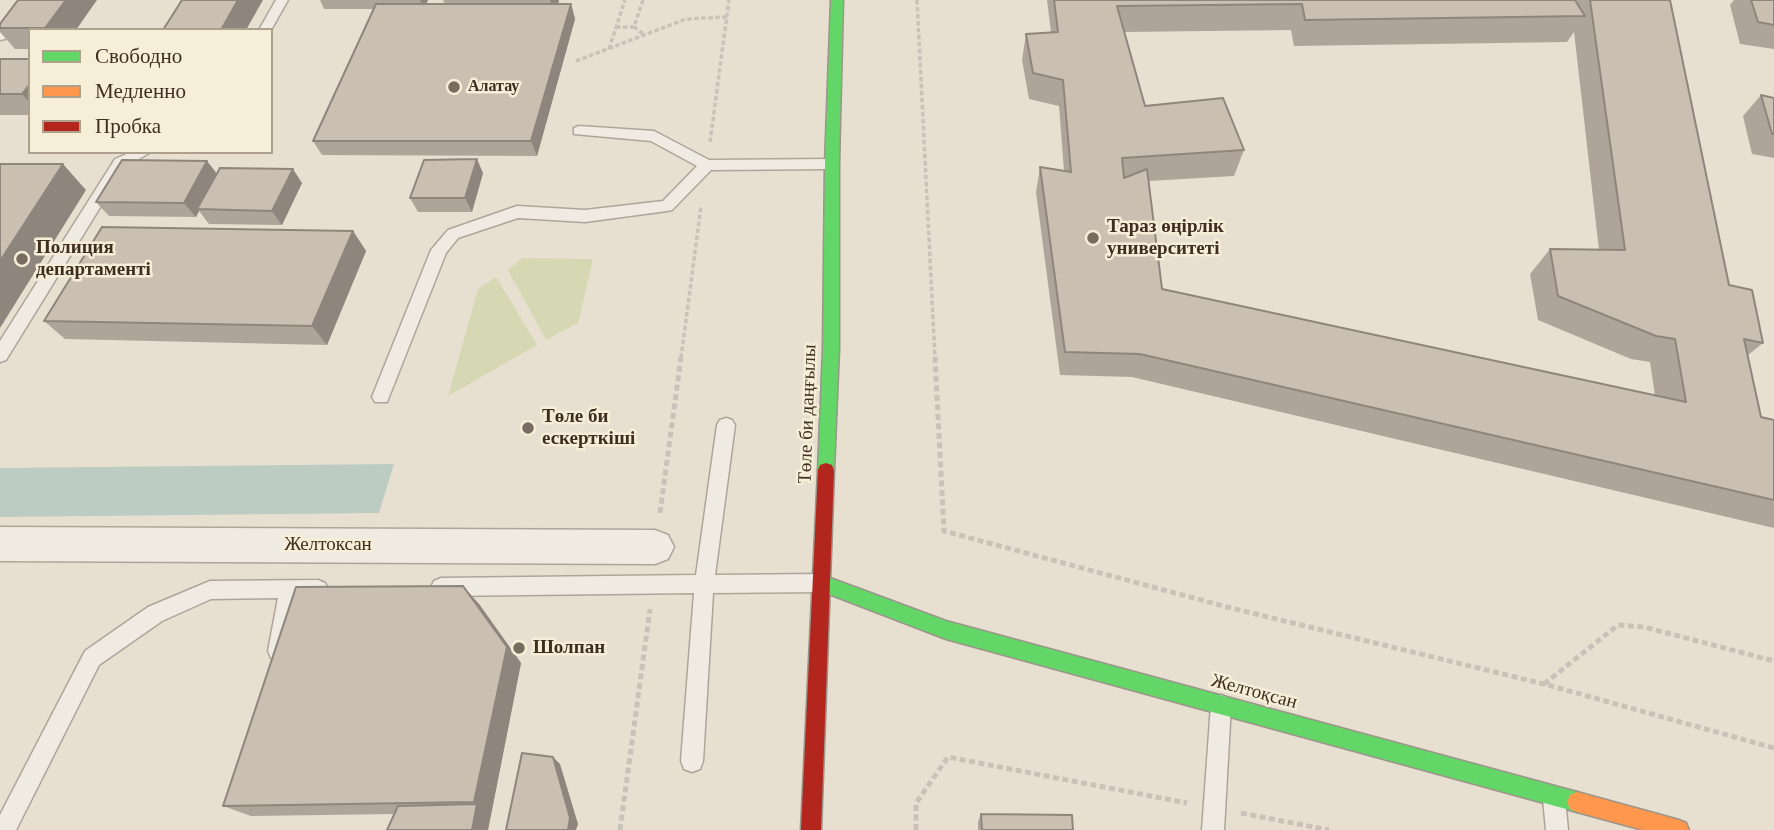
<!DOCTYPE html>
<html>
<head>
<meta charset="utf-8">
<style>
	body { margin:0 }
	#map { position:relative; width:1774px; height:830px; overflow:hidden; background:#e7e0d1; font-family:"Times New Roman",serif }
	canvas { display:block }
	.legend { position:absolute; left:28px; top:28px; width:245px; height:126px; box-sizing:border-box; background:#f7eed8; border:2px solid #ada18e; margin:0; padding:9px 12px; list-style:none; font-size:21px; color:#3d2e20 }
	.legend li { display:flex; align-items:center; gap:14px; height:35px }
	.legend b { width:35px; border:2px solid #ada18e }
</style>
</head>
<body>
<div id="map">
<canvas width="1774" height="830"></canvas>
<ul class="legend">
<li><b style="height:9px;background:#63d668"></b>Свободно</li>
<li><b style="height:9px;background:#ff974d"></b>Медленно</li>
<li><b style="height:9px;background:#b3261e"></b>Пробка</li>
</ul>
</div>
<script>
const c = document.querySelector('canvas').getContext('2d');
c.lineJoin = 'round';
function fillPath(path, color) { c.fillStyle = color; c.fill(path, 'evenodd'); }
const poly = rows => new Path2D(rows.map(r => 'M' + r).join(''));
function strokePath(path, color, width, dash) { c.strokeStyle = color; c.lineWidth = width; c.lineCap = dash ? 'butt' : 'round'; c.setLineDash(dash || []); c.stroke(path); }
function label(font, color, halo, rows, align = 'center') {
  c.font = font + ' "Times New Roman",serif'; c.lineWidth = 5; c.setLineDash([]); c.textBaseline = 'middle'; c.strokeStyle = halo; c.fillStyle = color; for (const [text, x, y, turn = 0] of rows) {
    c.save(); c.translate(x, y); c.rotate((+turn || 0) * Math.PI / 180); c.textAlign = isNaN(turn) ? turn : align; if (halo) c.strokeText(text, 0, 0); c.fillText(text, 0, 0); c.restore();
  }
}
const green = poly([
	[522,258,593,259,578,323,546,340,508,270],
	[496,277,537,345,448,396,478,289]
]);
const water = poly([
	[394,464,379,513,0,517,0,468]
]);
const pathFar1 = poly([
	[643,0,634,27,645,35],
	[917,0,935,358],
	[616,27,634,27],
	[609,49,625,0],
	[576,61,686,19,727,17],
	[710,142,729,0],
	[681,358,701,206]
]);
const path = poly([
	[935,357,944,531,1231,608,1544,684,1774,748],
	[660,513,681,357],
	[1544,684,1618,625,1644,627,1774,661],
	[1241,813,1329,830],
	[620,830,650,609],
	[916,830,916,803,948,757,1187,803]
]);
const lane = poly([
	[22,0,35,0,5,39,0,40,0,27,22,0],
	[276,0,288,0,271,30,259,30,276,0],
	[579,126,654,131,709,160,832,159,839,164,832,169,711,170,672,210,667,211,585,222,518,218,458,238,446,253,387,402,375,402,372,397,431,250,448,230,517,206,585,210,663,201,697,166,651,141,574,134,574,128,579,126],
	[131,152,151,152,125,167,6,360,0,362,0,341,115,159,131,152],
	[726,418,732,420,735,425,715,575,822,574,829,577,832,583,829,589,822,592,713,593,703,761,700,769,692,772,684,769,681,761,694,593,441,596,434,593,431,587,434,581,441,578,696,575,717,425,720,420,726,418],
	[318,580,325,583,328,589,325,595,297,598,288,651,285,658,278,661,271,658,268,651,278,598,211,599,162,621,99,665,16,830,0,830,0,815,85,651,148,607,210,581,318,580],
	[1221,695,1228,698,1231,705,1224,830,1202,830,1211,705,1214,698,1221,695],
	[1554,788,1562,791,1565,799,1568,830,1546,830,1543,799,1546,791,1554,788]
]);
const street = poly([
	[0,527,655,530,668,535,674,547,668,559,655,564,0,561,0,527]
]);
const fast = poly([
	[831,0,843,0,839,164,839,349,834,470,832,475,826,477,820,475,818,470,823,349,825,164,831,0],
	[822,575,946,621,1577,792,1584,795,1587,802,1584,809,1577,812,946,639,816,589,813,583,816,577,822,575]
]);
const slow = poly([
	[1577,792,1679,820,1686,823,1689,830,1643,830,1577,812,1570,809,1567,802,1570,795,1577,792]
]);
const jam = poly([
	[826,463,832,465,834,470,821,830,801,830,818,470,820,465,826,463]
]);
const wall = poly([
	[320,0,428,0,426,4,445,4,443,0,559,0,558,4,571,4,575,19,537,156,322,155,313,141,374,9,324,9],
	[1047,0,1670,0,1729,285,1763,343,1748,355,1761,417,1774,420,1774,528,1132,377,1060,375,1036,192,1040,167,1064,171,1059,106,1029,99,1022,60,1026,34,1051,32],
	[1291,30,1294,46,1567,42,1574,32,1599,250,1550,249,1530,274,1538,320,1631,359,1650,362,1655,396,1162,289,1149,181,1234,176,1244,150,1145,106,1124,32],
	[1734,0,1774,0,1774,49,1740,44,1730,5],
	[0,24,76,30,30,30,30,49,15,49,0,32],
	[0,59,30,59,30,115,0,115],
	[1761,95,1774,98,1774,158,1752,154,1743,116],
	[483,173,472,212,418,212,410,198],
	[217,174,302,183,282,225,209,224,199,211,196,217,109,216,96,202],
	[353,231,366,251,327,345,65,339,44,321],
	[479,604,521,663,488,830,394,814,251,816,223,806],
	[981,814,1073,830,978,830,978,822]
]);
const shadedWall = poly([
	[66,0,97,0,76,30,46,30,45,28],
	[238,0,263,0,246,30,221,30],
	[420,0,428,0,424,9],
	[550,0,559,0,555,15],
	[571,4,575,19,537,156,531,141],
	[30,84,30,103,22,94],
	[477,159,483,173,472,212,465,198],
	[207,161,218,175,197,209,199,211,196,217,184,203],
	[63,164,86,190,0,328,0,261],
	[293,169,302,183,282,225,272,211],
	[353,231,366,251,327,345,312,326],
	[463,586,479,604,521,663,488,830,472,830,477,804,474,802],
	[553,757,560,764,578,824,576,830,568,830]
]);
const building = poly([
	[18,0,66,0,45,28,0,28,0,24,18,0],
	[182,0,238,0,221,30,163,30,182,0],
	[1054,0,1575,0,1585,16,1305,20,1302,4,1117,6,1145,106,1223,98,1244,150,1122,158,1124,178,1147,169,1162,289,1686,402,1675,339,1656,336,1558,296,1550,249,1625,250,1590,0,1670,0,1729,285,1752,290,1763,343,1744,339,1761,417,1774,420,1774,500,1140,354,1065,352,1040,167,1071,172,1063,80,1033,73,1026,34,1058,32,1054,0],
	[1751,0,1774,0,1774,25,1758,22,1751,0],
	[376,4,571,4,531,141,313,141,376,4],
	[0,59,30,59,30,84,22,94,0,94,0,59],
	[1761,95,1774,98,1774,134,1772,134,1761,95],
	[477,159,465,198,410,198,424,160,477,159],
	[122,160,207,161,184,203,96,202,122,160],
	[0,164,63,164,0,261,0,164],
	[220,168,293,169,272,211,197,209,220,168],
	[102,227,353,231,312,326,44,321,102,227],
	[463,586,507,647,474,802,223,806,296,587,463,586],
	[522,753,553,757,570,818,568,830,506,830,522,753],
	[477,804,472,830,387,830,398,806,477,804],
	[981,814,1072,815,1073,830,982,830,981,814]
]);
const markers = [
	[454,87,7,"#786c5e"],
	[1093,238,7,"#786c5e"],
	[22,259,7,"#786c5e"],
	[528,428,7,"#786c5e"],
	[519,648,7,"#786c5e"]
];
const farPoinames = [
	["Алатау",468,87]
];
const poiNames = [
	["Тараз өңірлік",1107,227],
	["университеті",1107,249],
	["Полиция",36,248],
	["департаменті",36,270],
	["Төле би",542,417],
	["ескерткіші",542,439],
	["Шолпан",533,648]
];
const streetNames = [
	["Төле би даңғылы",808,414,-88],
	["Желтоксан",328,545],
	["Желтоқсан",1254,692,15]
];
fillPath(green, '#d6d7b3');
fillPath(water, '#bcccc2');
strokePath(lane, '#ada599', 3);
strokePath(street, '#ada599', 3);
strokePath(fast, '#9c958a', 3);
strokePath(slow, '#9c958a', 3);
strokePath(jam, '#9c958a', 3);
strokePath(pathFar1, '#c8c2b9', 3.5, [4.5, 2.5]);
strokePath(path, '#c8c2b9', 5, [6, 3.5]);
fillPath(lane, '#efebe3');
fillPath(street, '#efebe3');
fillPath(fast, '#63d668');
fillPath(slow, '#ff974d');
fillPath(jam, '#b3261e');
fillPath(wall, '#afa499');
fillPath(shadedWall, '#8e867d');
fillPath(building, '#cbbfb2');
strokePath(building, '#8e867d', 2);
for (const [x, y, r, color] of markers) { const dot = new Path2D(); dot.arc(x, y, r, 0, 2 * Math.PI); c.fillStyle = color; c.fill(dot); strokePath(dot, '#f7eed8', 2.5); }
label('bold 16px', '#3d2e20', '#f7eed8', farPoinames, 'left');
label('bold 19px', '#3d2e20', '#f7eed8', poiNames, 'left');
label('19px', '#3d2e20', '#f7eed8', streetNames);
</script>
</body>
</html>
